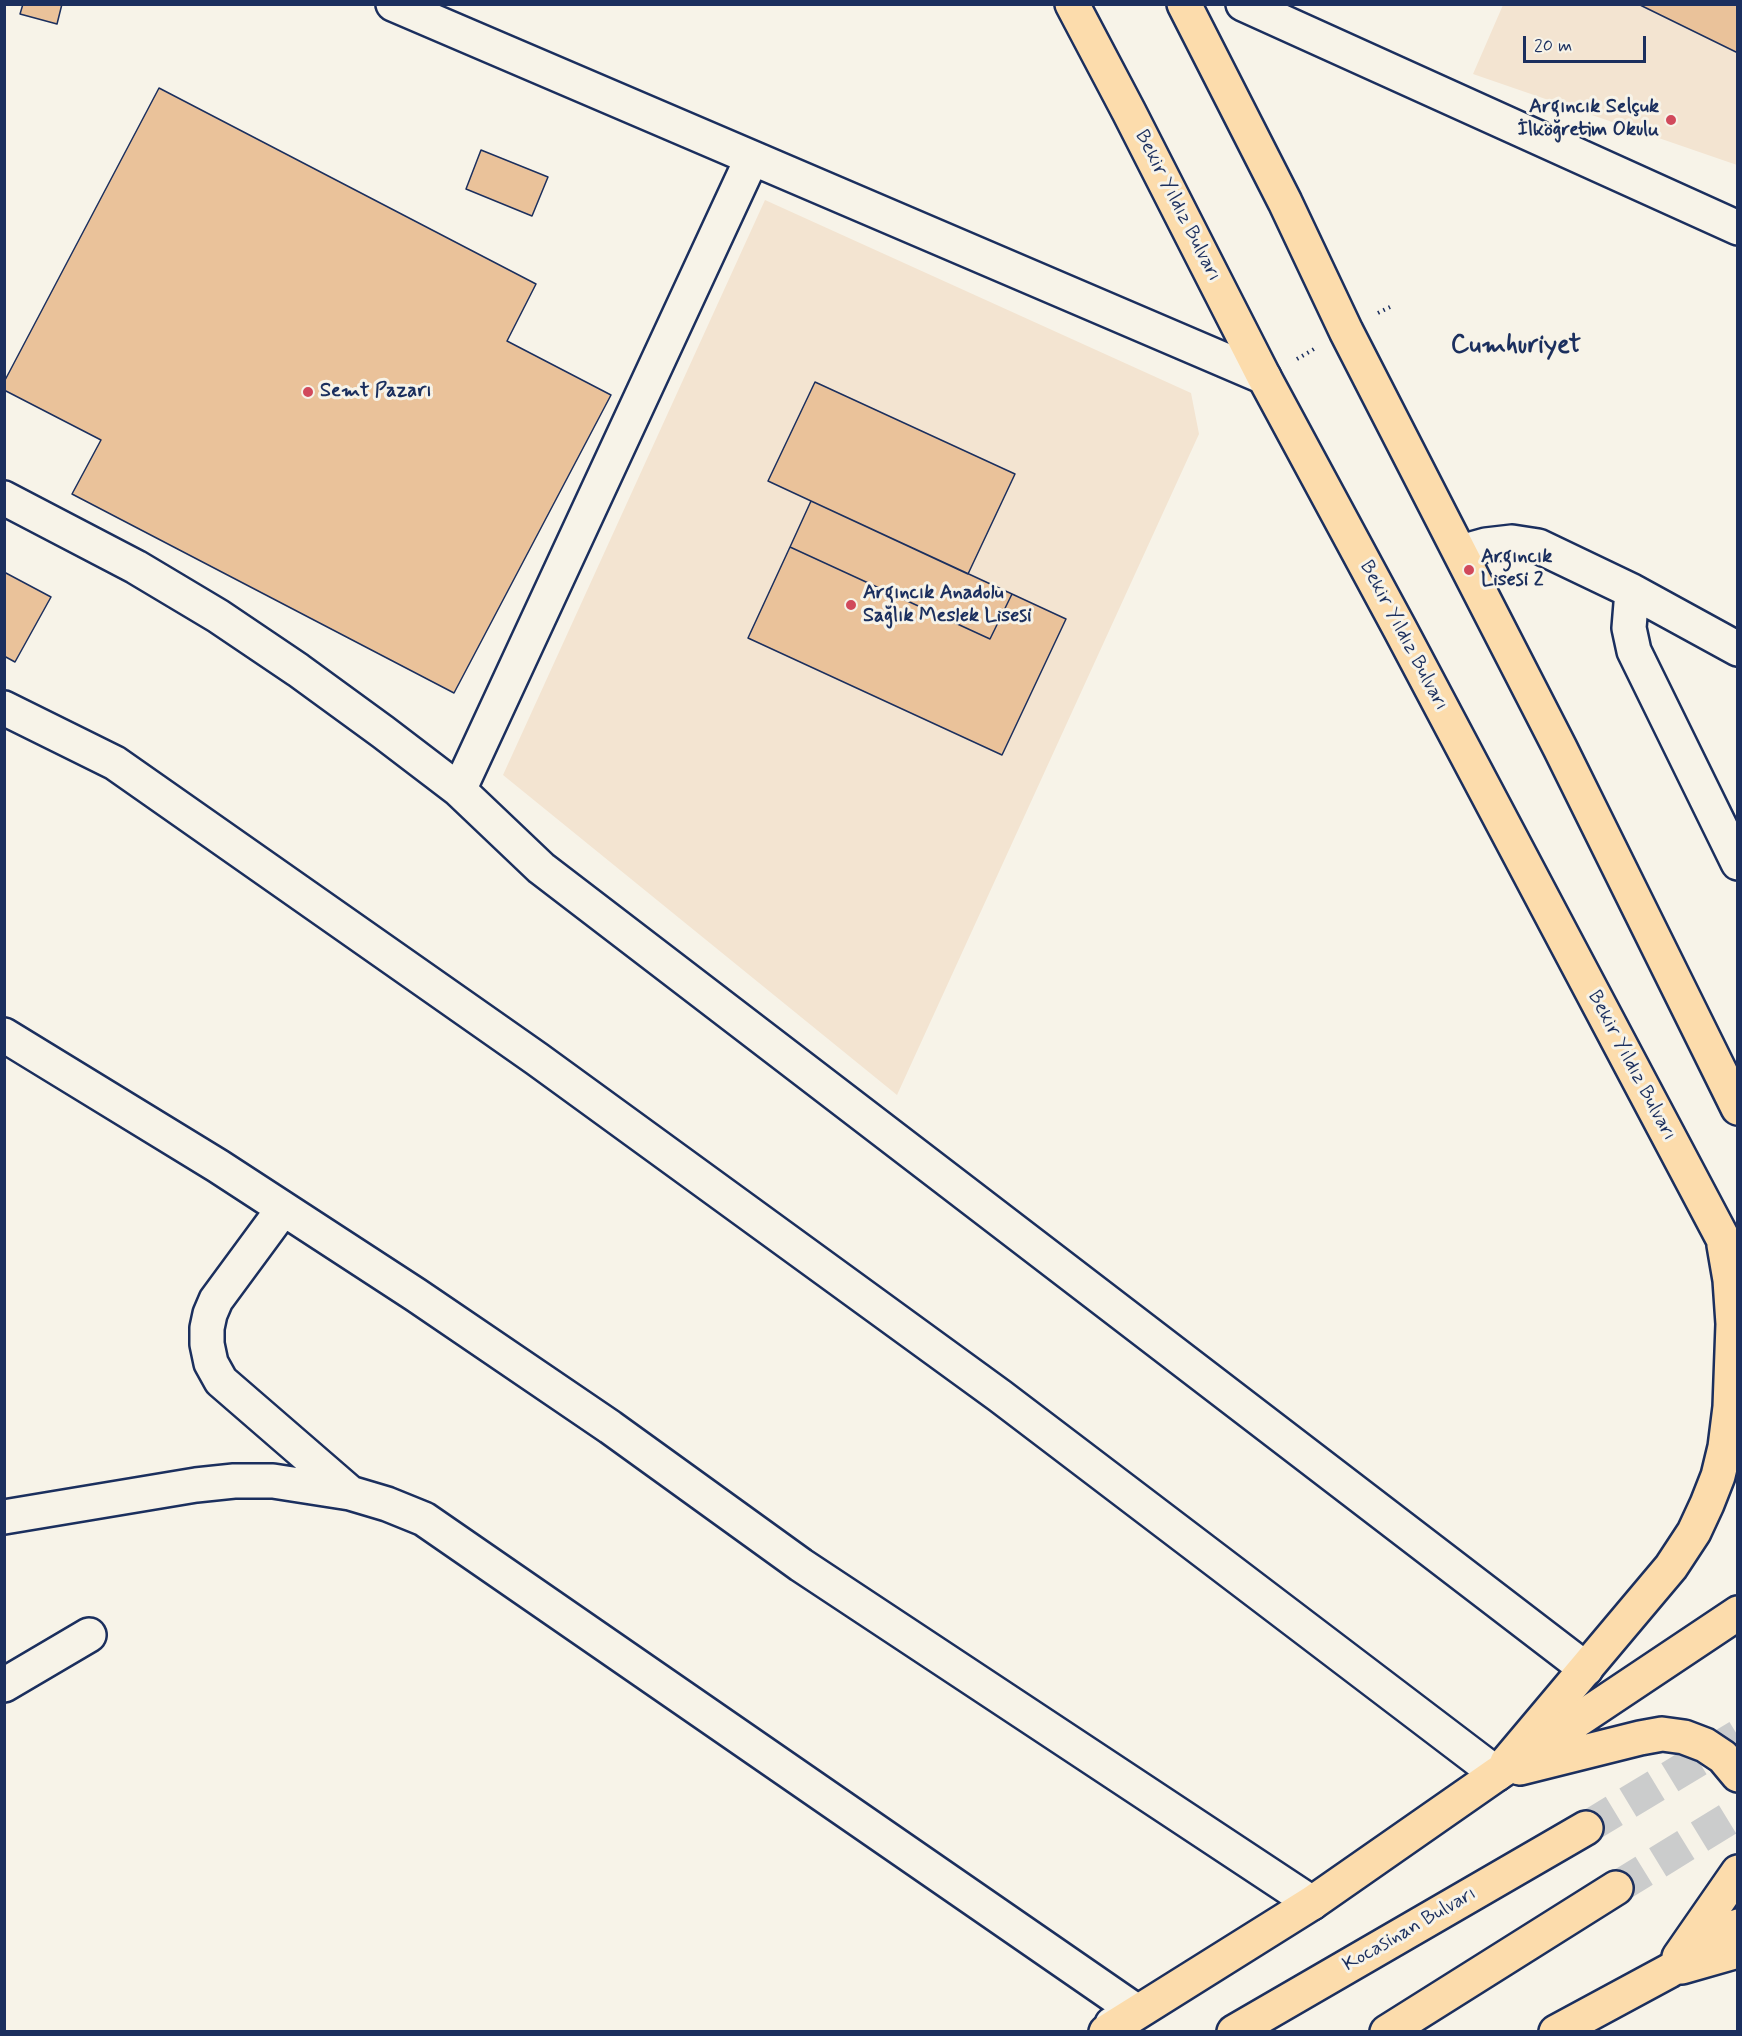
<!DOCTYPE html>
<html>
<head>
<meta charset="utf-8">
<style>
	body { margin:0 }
	#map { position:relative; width:1742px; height:2036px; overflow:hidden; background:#f7f3e8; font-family:Mynerve,sans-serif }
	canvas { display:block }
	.frame { position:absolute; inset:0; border:6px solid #1b2f5e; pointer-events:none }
	.scale { position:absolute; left:1523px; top:36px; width:123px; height:27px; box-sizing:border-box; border:3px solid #1b2f5e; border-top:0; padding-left:8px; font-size:18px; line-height:21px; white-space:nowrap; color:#1b2f5e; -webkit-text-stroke:4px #f7f3e8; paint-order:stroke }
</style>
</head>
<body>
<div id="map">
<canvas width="1742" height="2036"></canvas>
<div class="frame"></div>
<div class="scale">20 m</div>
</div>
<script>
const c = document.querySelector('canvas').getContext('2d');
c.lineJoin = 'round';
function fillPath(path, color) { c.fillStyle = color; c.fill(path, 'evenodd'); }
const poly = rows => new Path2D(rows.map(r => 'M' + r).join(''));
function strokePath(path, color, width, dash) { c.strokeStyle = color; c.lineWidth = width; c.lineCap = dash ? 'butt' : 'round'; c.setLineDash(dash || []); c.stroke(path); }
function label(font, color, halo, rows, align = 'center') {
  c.font = font + ' Mynerve,sans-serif'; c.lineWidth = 6; c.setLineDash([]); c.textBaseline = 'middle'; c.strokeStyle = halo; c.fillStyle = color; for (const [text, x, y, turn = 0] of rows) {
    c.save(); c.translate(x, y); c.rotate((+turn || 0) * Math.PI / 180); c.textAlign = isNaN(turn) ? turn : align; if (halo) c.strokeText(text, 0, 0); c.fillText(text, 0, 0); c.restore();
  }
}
const built = poly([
	[1503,5,1737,5,1737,165,1473,74],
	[765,200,1191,393,1199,434,897,1095,503,775]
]);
const building = poly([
	[23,4,62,4,57,24,20,14,23,4],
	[1638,4,1738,4,1738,53,1638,4],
	[159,88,536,284,507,341,611,395,454,693,72,494,101,440,4,390,4,382,159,88],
	[481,150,548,177,532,216,466,189,481,150],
	[815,382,1015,474,968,574,768,481,815,382],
	[811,501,1012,594,990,639,790,547,811,501],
	[790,547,990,639,1012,594,1066,619,1002,755,748,638,790,547],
	[4,572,51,597,15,662,4,656,4,572]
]);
const highwayTunnel = poly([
	[1586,1828,1738,1736],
	[1616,1888,1738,1813]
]);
const path = poly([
	[1378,313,1390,307],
	[1297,359,1314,349]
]);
const minor = poly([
	[393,4,1264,377],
	[1243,4,1738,228],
	[4,498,136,567,218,616,298,670,383,732,459,790,541,868,1586,1669],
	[1461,552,1486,545,1512,542,1538,546,1632,591,1738,649],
	[1632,591,1629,628,1634,651,1738,863],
	[4,708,115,763,537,1059,1000,1396,1497,1774],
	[459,790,752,158],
	[4,1035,218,1166,416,1295,610,1427,801,1565,1312,1903],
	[283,1209,216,1300,210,1314,207,1328,207,1344,211,1363,221,1381,348,1491],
	[4,1517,196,1485,234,1481,273,1481,350,1493,387,1504,424,1519,1136,2011,1112,2024],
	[4,1685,89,1635]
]);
const major = poly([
	[1072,4,1129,112,1264,377,1400,629,1738,1267],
	[1184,4,1285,202,1346,331,1560,748,1738,1108],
	[1507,1762,1671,1567,1694,1532,1707,1504,1718,1476,1725,1447,1730,1407,1733,1324,1730,1280,1724,1245],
	[1682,1967,1738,1951]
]);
const highway = poly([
	[1520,1768,1640,1738,1662,1734,1684,1737,1705,1745,1723,1757,1738,1775],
	[1679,1957,1738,1872],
	[1106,2032,1312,1903,1497,1774,1738,1613],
	[1234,2032,1586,1828],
	[1387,2032,1616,1888],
	[1556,2032,1669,1971,1738,1926]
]);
const markers = [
	[1671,120,6,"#d1495b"],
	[308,392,6,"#d1495b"],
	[1469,570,6,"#d1495b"],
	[851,605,6,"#d1495b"]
];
const poiNames = [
	["Argıncık Selçuk",1659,108,"right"],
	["İlköğretim Okulu",1659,131,"right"],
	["Semt Pazarı",320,392],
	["Argıncık",1481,558],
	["Lisesi 2",1481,581],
	["Argıncık Anadolu",863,594],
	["Sağlık Meslek Lisesi",863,617]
];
const streetNames = [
	["Bekir Yıldız Bulvarı",1177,206,63],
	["Bekir Yıldız Bulvarı",1403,636,62],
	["Bekir Yıldız Bulvarı",1631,1066,62],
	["Kocasinan Bulvarı",1410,1930,-30]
];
const districtNames = [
	["Cumhuriyet",1516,347]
];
fillPath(built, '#f3e4d1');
fillPath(building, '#eac29a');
strokePath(building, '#1b2f5e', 1.5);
strokePath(highwayTunnel, '#cbcccc', 33, [33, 16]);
strokePath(minor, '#1b2f5e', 38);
strokePath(major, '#1b2f5e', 38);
strokePath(highway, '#1b2f5e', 38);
strokePath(path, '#1b2f5e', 4, [1.5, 4.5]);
strokePath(minor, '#f7f3e8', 33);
strokePath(major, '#fcdcac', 33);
strokePath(highway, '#fcdcac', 33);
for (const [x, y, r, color] of markers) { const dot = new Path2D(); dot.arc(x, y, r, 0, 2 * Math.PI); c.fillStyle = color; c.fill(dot); strokePath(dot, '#f7f3e8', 2); }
label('bold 20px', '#1b2f5e', '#f7f3e8', poiNames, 'left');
label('20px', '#1b2f5e', '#f7f3e8', streetNames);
label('bold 26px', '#1b2f5e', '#f7f3e8', districtNames);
</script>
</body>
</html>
